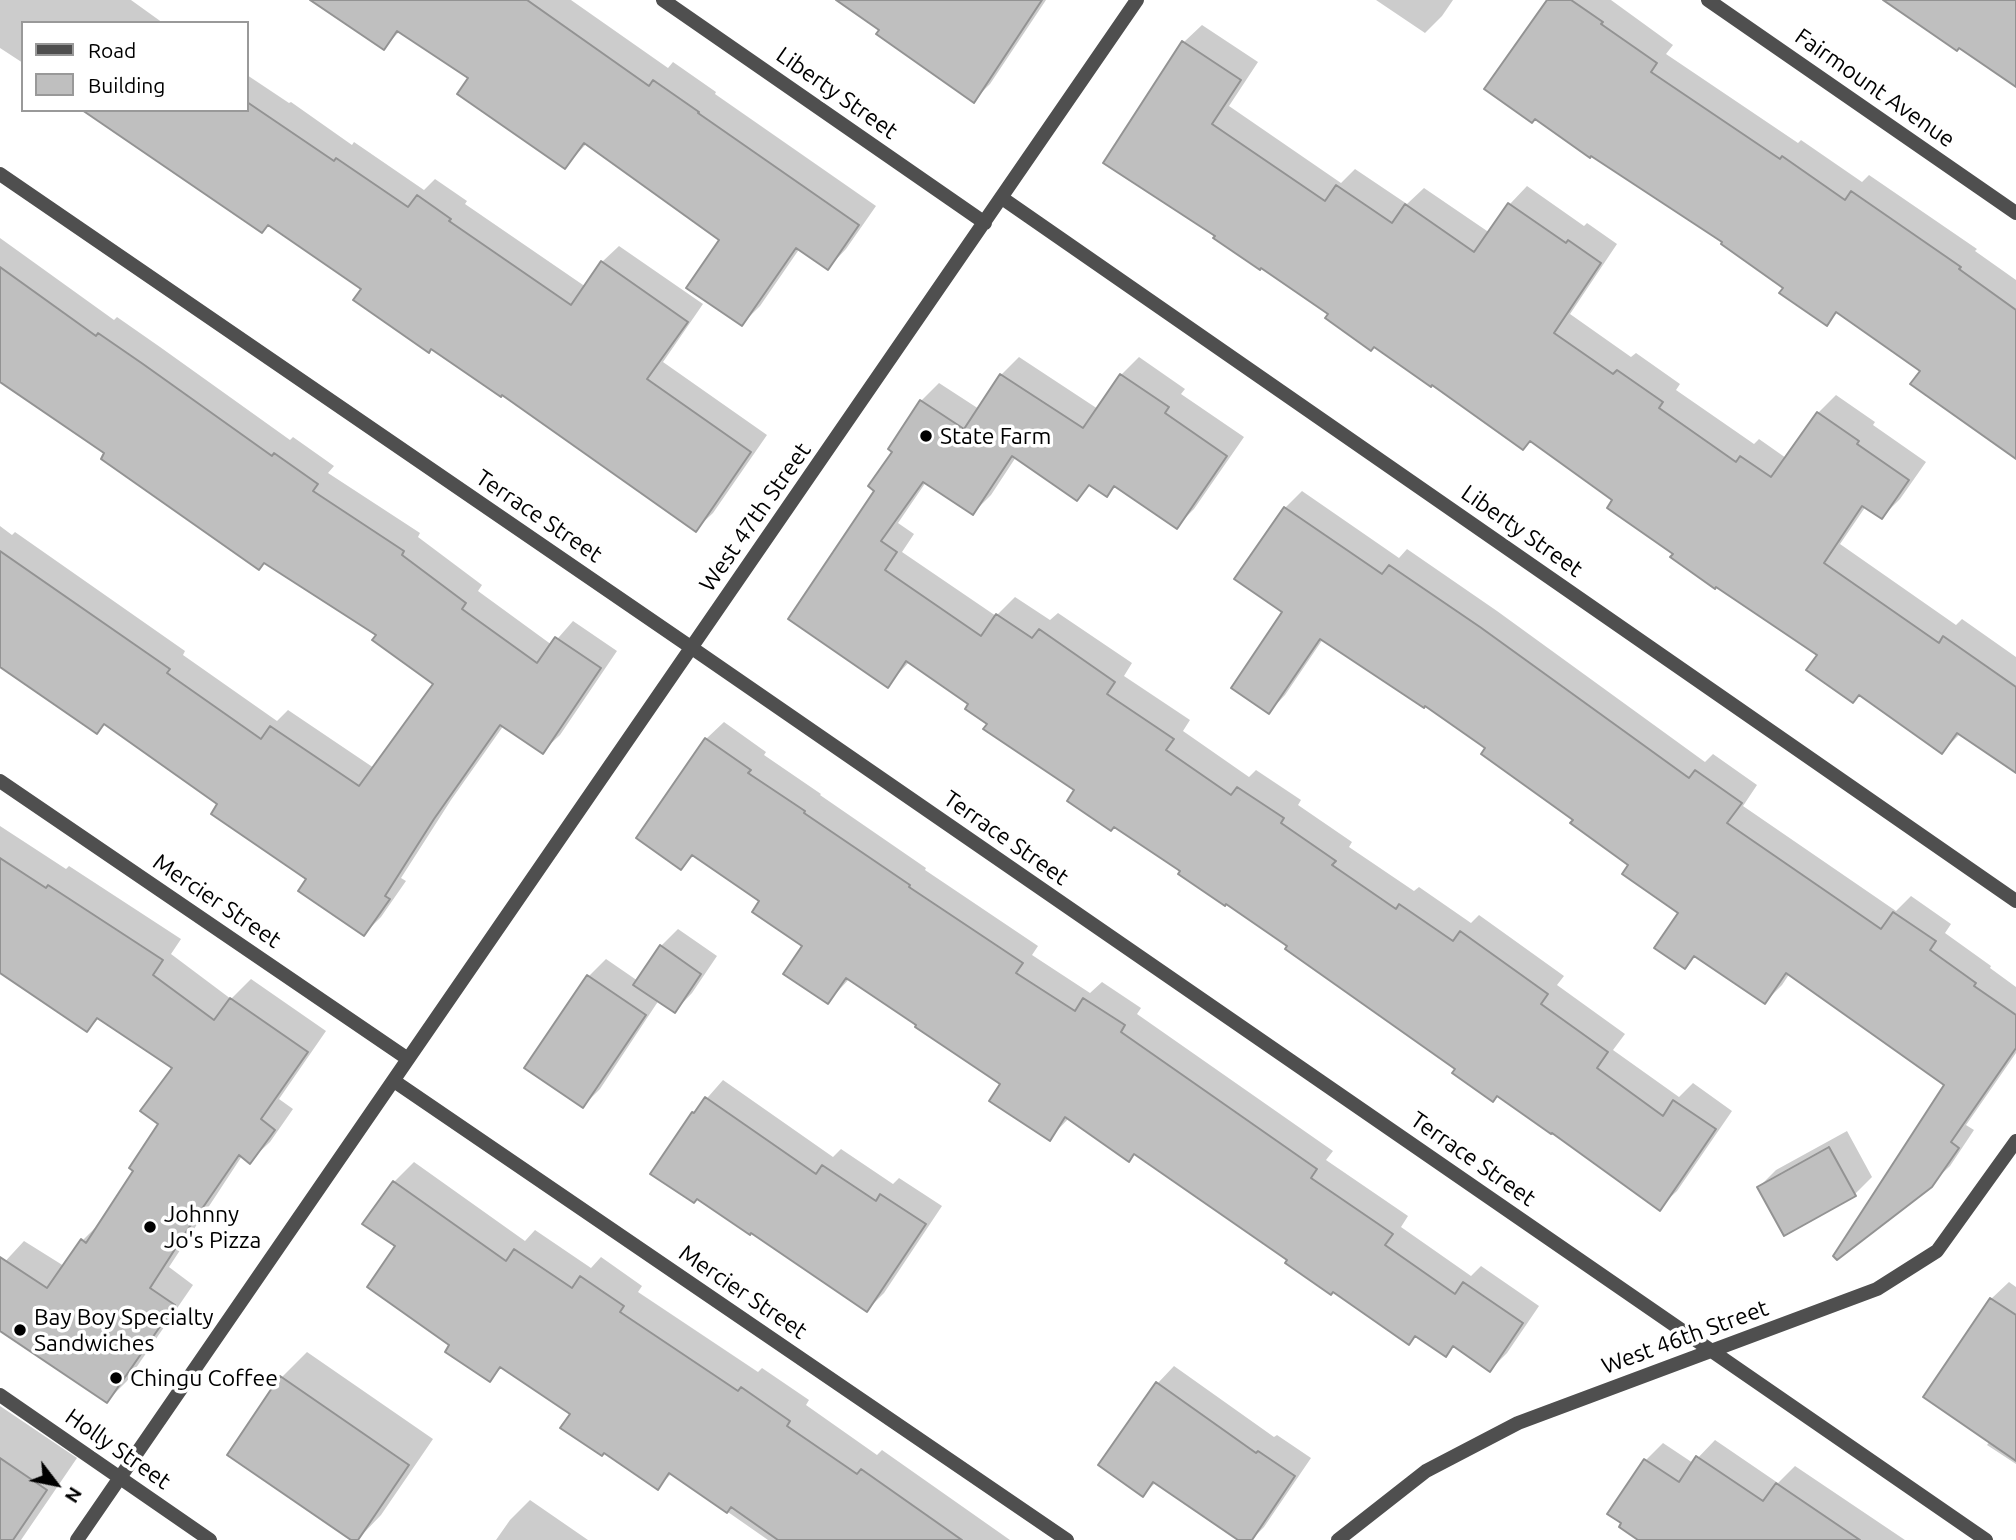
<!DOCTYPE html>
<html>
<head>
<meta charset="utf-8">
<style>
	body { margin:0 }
	#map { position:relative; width:2016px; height:1540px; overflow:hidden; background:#fff; font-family:Ubuntu,sans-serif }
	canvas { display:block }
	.legend { position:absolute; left:21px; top:21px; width:228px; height:91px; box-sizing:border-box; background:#fff; border:2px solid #999; margin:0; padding:9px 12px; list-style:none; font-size:21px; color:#000 }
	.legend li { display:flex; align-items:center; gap:14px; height:35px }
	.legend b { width:35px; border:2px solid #999 }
	.north { position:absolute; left:21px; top:1449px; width:70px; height:70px; -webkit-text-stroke:5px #fff; paint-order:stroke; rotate:122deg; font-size:19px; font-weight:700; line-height:28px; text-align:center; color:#000 }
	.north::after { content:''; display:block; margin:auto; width:24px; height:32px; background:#000; clip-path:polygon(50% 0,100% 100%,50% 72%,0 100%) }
</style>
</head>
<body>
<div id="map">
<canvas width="2016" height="1540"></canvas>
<ul class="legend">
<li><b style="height:9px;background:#4f4f4f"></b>Road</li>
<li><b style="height:19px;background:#bfbfbf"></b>Building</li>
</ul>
<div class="north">N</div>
</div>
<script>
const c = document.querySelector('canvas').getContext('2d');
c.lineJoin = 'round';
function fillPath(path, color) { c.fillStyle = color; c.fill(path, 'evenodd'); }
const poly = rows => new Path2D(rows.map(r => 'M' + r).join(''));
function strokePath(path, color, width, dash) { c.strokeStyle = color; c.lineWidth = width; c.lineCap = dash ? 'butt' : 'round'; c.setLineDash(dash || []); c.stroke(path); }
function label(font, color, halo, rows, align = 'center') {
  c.font = font + ' Ubuntu,sans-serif'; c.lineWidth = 7; c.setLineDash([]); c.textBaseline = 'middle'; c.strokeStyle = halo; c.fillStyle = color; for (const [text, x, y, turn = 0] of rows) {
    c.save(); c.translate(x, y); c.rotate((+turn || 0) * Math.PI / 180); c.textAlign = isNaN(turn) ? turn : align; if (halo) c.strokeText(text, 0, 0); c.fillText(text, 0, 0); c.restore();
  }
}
const shadow = poly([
	[0,0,131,0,163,23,23,23,23,63,0,48],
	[326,0,571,0,668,68,673,62,716,92,715,94,876,206,846,249,828,268,800,248,760,306,742,324,721,240,587,143,565,167,470,78,400,31,384,47],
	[840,0,1046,0,990,84,973,101,882,29],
	[1376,0,1453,0,1442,16,1425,33],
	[1549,0,1611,0,1673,45,1666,54,1798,143,1801,140,1862,182,1869,175,1977,249,1975,251,2016,280,2016,458,1922,370,1838,312,1826,323,1785,287],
	[1202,25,1258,62,1229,106,1341,183,1355,169,1407,204,1424,188,1490,233,1510,204,1527,186,1584,226,1587,223,1617,244,1570,314,1631,357,1636,353,1680,384,1676,390,1754,444,1759,439,1786,458,1818,413,1836,395,1875,422,1873,425,1926,462,1900,499,1882,517,1866,506,1840,544,1956,625,1962,619,2016,657,2016,771,1961,733,1942,752,1820,654,1675,553,1615,500,1531,440,1331,314,1261,266,1259,268,1184,42],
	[247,75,289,103,291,102,352,145,354,142,424,190,435,179,467,201,465,204,586,287,602,262,619,246,703,304,663,362,767,435,713,513,696,529,363,288,247,110],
	[0,238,114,320,117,317,160,347,290,440,293,437,334,466,328,473,420,533,418,537,482,585,478,591,552,645,573,621,617,651,560,735,542,752,504,725,451,800,401,878,406,881,381,917,364,934,309,878,220,804,105,723,97,732,0,666,0,526,12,535,15,532,185,651,183,655,277,721,288,710,374,768,435,683,378,635,0,380],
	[1019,357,1098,409,1121,375,1139,357,1185,389,1181,394,1244,437,1194,509,1176,527,1116,486,1107,495,1091,484,1076,499,1016,457,991,495,973,513,926,482,898,523,914,534,902,552,996,616,1015,597,1050,620,1058,613,1132,663,1124,676,1190,720,1183,731,1249,777,1256,770,1301,800,1298,805,1352,842,1349,847,1414,891,1419,887,1471,923,1479,915,1564,976,1557,985,1625,1034,1613,1050,1679,1097,1693,1083,1732,1111,1677,1191,1659,1208,1552,1130,1457,1068,1290,945,1182,871,989,724,970,703,910,661,887,686,877,490,894,451,921,401,939,383,979,409,1001,375],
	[1302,491,1399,558,1407,549,1497,611,1705,762,1713,754,1757,785,1743,806,1896,911,1911,896,1951,924,1945,933,1991,966,1990,968,2016,987,2016,1053,1966,1125,1974,1130,1950,1166,1932,1183,1947,1084,1790,973,1782,985,1765,1002,1696,955,1685,967,1680,913,1631,864,1488,748,1426,704,1323,639,1285,695,1269,712,1284,612,1236,579,1285,508],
	[724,722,766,752,764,755,821,794,820,795,926,868,925,870,1038,946,1032,955,1090,993,1102,982,1141,1008,1137,1014,1333,1151,1326,1160,1408,1216,1401,1227,1471,1276,1481,1266,1539,1306,1507,1353,1490,1370,1455,1345,1445,1355,1417,1335,1409,1342,1135,1153,1069,1118,1049,1139,1003,1084,850,978,828,1002,805,946,762,901,694,855,681,868,638,838,706,739],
	[0,826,66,869,69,866,181,939,171,954,231,999,251,979,326,1031,279,1099,293,1109,270,1142,250,1161,242,1156,169,1267,193,1285,127,1381,107,1401,0,1329,0,1267,24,1241,64,1266,82,1241,102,1221,136,1171,161,1124,174,1068,99,1018,87,1030,0,971],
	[678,929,717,956,692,993,675,1011,659,1000,600,1089,583,1106,526,1068,589,976,606,959,638,981,661,946],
	[723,1080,833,1157,841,1149,893,1184,899,1178,942,1206,884,1293,867,1310,697,1197,653,1173,694,1113],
	[1847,1131,1872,1177,1855,1194,1759,1187,1776,1170],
	[414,1162,525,1241,535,1230,591,1268,601,1257,642,1286,638,1292,758,1372,762,1368,809,1400,806,1405,877,1455,882,1450,1010,1540,768,1540,672,1473,657,1488,572,1413,503,1366,490,1379,452,1345,397,1246,394,1182],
	[2009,1282,2016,1287,2016,1464,1987,1445,1990,1441,1925,1396,1991,1299],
	[307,1352,433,1439,381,1515,357,1540,354,1540,281,1378],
	[1174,1366,1274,1437,1277,1435,1311,1458,1264,1527,1251,1540,1241,1540,1156,1482,1143,1495,1157,1384],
	[0,1406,77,1458,21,1540,0,1540],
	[1715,1440,1778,1483,1795,1466,1905,1540,1641,1540,1624,1522,1610,1513,1646,1460,1663,1443,1693,1463],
	[530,1500,588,1540,496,1540,510,1520]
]);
const building = poly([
	[310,0,527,0,649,86,653,80,699,112,698,113,859,225,828,270,796,248,742,326,686,288,719,240,584,143,565,169,457,94,468,78,397,31,384,50,310,0],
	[836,0,1042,0,974,103,876,34,879,30,836,0],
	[1547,0,1571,0,1603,22,1601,24,1657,63,1651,72,1780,159,1782,156,1845,200,1851,191,1961,267,1959,269,2016,310,2016,459,1910,384,1920,371,1836,312,1827,326,1779,293,1783,288,1721,244,1722,242,1591,156,1590,158,1535,119,1532,123,1484,89,1547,0],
	[1883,0,2016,0,2016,87,1959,48,1957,51,1883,0],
	[1182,41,1241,80,1212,124,1325,201,1336,185,1392,223,1405,204,1474,252,1508,203,1566,243,1568,240,1601,263,1554,333,1613,374,1617,370,1663,402,1659,408,1736,462,1740,456,1771,477,1817,412,1859,441,1857,444,1909,480,1882,519,1862,506,1824,563,1939,643,1943,636,2016,687,2016,773,1957,733,1942,754,1859,695,1853,703,1806,670,1817,655,1716,587,1715,589,1670,557,1673,554,1607,508,1612,500,1530,441,1523,450,1432,385,1431,387,1374,347,1371,351,1325,318,1328,314,1261,268,1260,270,1213,238,1215,236,1103,163,1182,41],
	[247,102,334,161,336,158,408,207,417,195,451,219,449,221,571,305,601,261,688,322,647,379,751,452,696,532,502,395,501,397,431,349,429,353,353,300,361,289,268,225,262,233,82,110,247,110,247,102],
	[0,267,96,336,98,333,143,364,272,456,274,453,318,484,313,491,404,551,402,555,466,603,462,609,537,663,555,637,601,668,543,754,500,725,434,819,385,896,390,899,364,936,298,891,306,879,211,814,217,804,104,724,97,734,0,667,0,551,170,669,167,673,261,739,270,726,359,786,433,684,372,640,376,635,264,563,259,570,101,459,104,453,0,382,0,267],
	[1000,374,1083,428,1120,374,1169,407,1165,413,1227,456,1177,529,1114,486,1107,497,1089,485,1077,501,1012,456,973,515,923,482,881,541,897,552,885,570,981,636,996,614,1032,638,1039,629,1115,682,1107,694,1174,739,1166,750,1231,795,1237,787,1284,818,1281,823,1336,861,1332,865,1396,909,1399,904,1453,941,1460,931,1548,994,1541,1004,1608,1052,1597,1068,1663,1116,1673,1100,1716,1129,1660,1211,1552,1133,1551,1134,1497,1096,1493,1102,1452,1073,1455,1069,1285,949,1287,946,1226,904,1225,906,1178,874,1180,871,1114,827,1111,831,1067,801,1074,790,983,729,987,724,965,709,968,704,906,661,888,688,788,619,874,491,868,486,892,452,888,449,920,400,964,429,1000,374],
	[1284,507,1382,574,1389,565,1480,627,1689,778,1695,770,1742,803,1727,823,1881,929,1893,912,1936,941,1930,950,1976,983,1974,986,2016,1015,2016,1048,1951,1142,1959,1148,1932,1187,1837,1260,1833,1256,1944,1085,1786,973,1765,1004,1694,956,1685,969,1654,948,1678,913,1622,874,1628,865,1570,823,1573,820,1481,754,1485,748,1425,706,1424,708,1320,639,1269,714,1231,688,1282,612,1234,579,1284,507],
	[705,738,751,770,748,773,805,811,804,813,910,885,909,887,1023,963,1016,973,1075,1011,1083,998,1125,1025,1121,1032,1317,1169,1311,1178,1393,1234,1385,1245,1455,1294,1463,1282,1523,1323,1490,1372,1453,1346,1446,1357,1415,1336,1409,1345,1333,1292,1331,1295,1285,1263,1287,1260,1134,1154,1129,1162,1065,1117,1050,1141,989,1101,1000,1084,915,1027,916,1025,846,978,828,1004,783,974,802,946,752,912,759,901,692,855,681,870,636,838,705,738],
	[0,858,46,888,48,885,163,960,153,975,214,1020,230,998,308,1052,261,1119,275,1130,250,1164,239,1155,186,1232,150,1288,175,1305,107,1403,0,1331,0,1257,47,1288,81,1239,86,1243,133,1171,129,1168,158,1124,140,1111,172,1068,97,1018,87,1032,0,973,0,858],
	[660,945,701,974,675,1013,633,985,660,945],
	[587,975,646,1015,583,1108,524,1068,587,975],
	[705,1097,816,1174,822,1165,876,1201,880,1194,926,1224,867,1312,751,1233,750,1235,697,1199,694,1203,650,1174,692,1112,694,1113,705,1097],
	[1829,1147,1856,1196,1784,1236,1757,1187,1829,1147],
	[393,1181,506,1261,514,1249,572,1288,580,1276,624,1306,620,1312,738,1391,741,1387,790,1421,787,1426,857,1474,861,1469,962,1540,778,1540,731,1507,727,1513,669,1473,658,1490,604,1453,602,1456,560,1428,570,1414,500,1367,490,1382,445,1352,449,1345,367,1287,395,1246,362,1224,393,1181],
	[1990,1298,2016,1315,2016,1461,1923,1397,1990,1298],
	[280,1376,409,1465,358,1540,351,1540,227,1455,280,1376],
	[1156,1382,1256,1453,1258,1451,1295,1476,1252,1540,1238,1540,1153,1482,1143,1497,1098,1465,1156,1382],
	[1696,1456,1763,1501,1776,1483,1860,1540,1638,1540,1619,1527,1621,1523,1607,1514,1644,1459,1679,1482,1696,1456],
	[0,1458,47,1490,13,1540,0,1540,0,1458]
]);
const street = poly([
	[663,0,985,223],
	[1708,0,2016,213],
	[0,174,692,648,1986,1540],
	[1002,198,2016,901],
	[0,781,408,1059],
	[394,1081,1067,1540],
	[0,1395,210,1540],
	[77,1540,1137,0],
	[1338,1540,1426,1471,1518,1423,1877,1289,1937,1251,2016,1141]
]);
const markers = [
	[926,436,7,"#000"],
	[150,1227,7,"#000"],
	[20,1330,7,"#000"],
	[116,1378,7,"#000"]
];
const streetNames = [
	["Fairmount Avenue",1875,88,35],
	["Liberty Street",837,93,35],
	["Terrace Street",539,516,34],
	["West 47th Street",755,517,-55],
	["Liberty Street",1522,531,35],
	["Terrace Street",1006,838,35],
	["Mercier Street",217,901,34],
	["Terrace Street",1473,1159,35],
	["Mercier Street",743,1292,34],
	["West 46th Street",1685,1337,-20],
	["Holly Street",118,1449,35]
];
const poiNames = [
	["State Farm",940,436],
	["Johnny",164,1214],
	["Jo's Pizza",164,1240],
	["Bay Boy Specialty",34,1317],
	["Sandwiches",34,1343],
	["Chingu Coffee",130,1378]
];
fillPath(shadow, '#0003');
fillPath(building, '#bfbfbf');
strokePath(building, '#939393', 2);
strokePath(street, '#4f4f4f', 14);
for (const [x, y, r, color] of markers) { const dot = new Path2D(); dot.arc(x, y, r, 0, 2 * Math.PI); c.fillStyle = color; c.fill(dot); strokePath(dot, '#fff', 2.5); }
label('23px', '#000', '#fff', streetNames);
label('23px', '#000', '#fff', poiNames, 'left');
</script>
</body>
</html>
